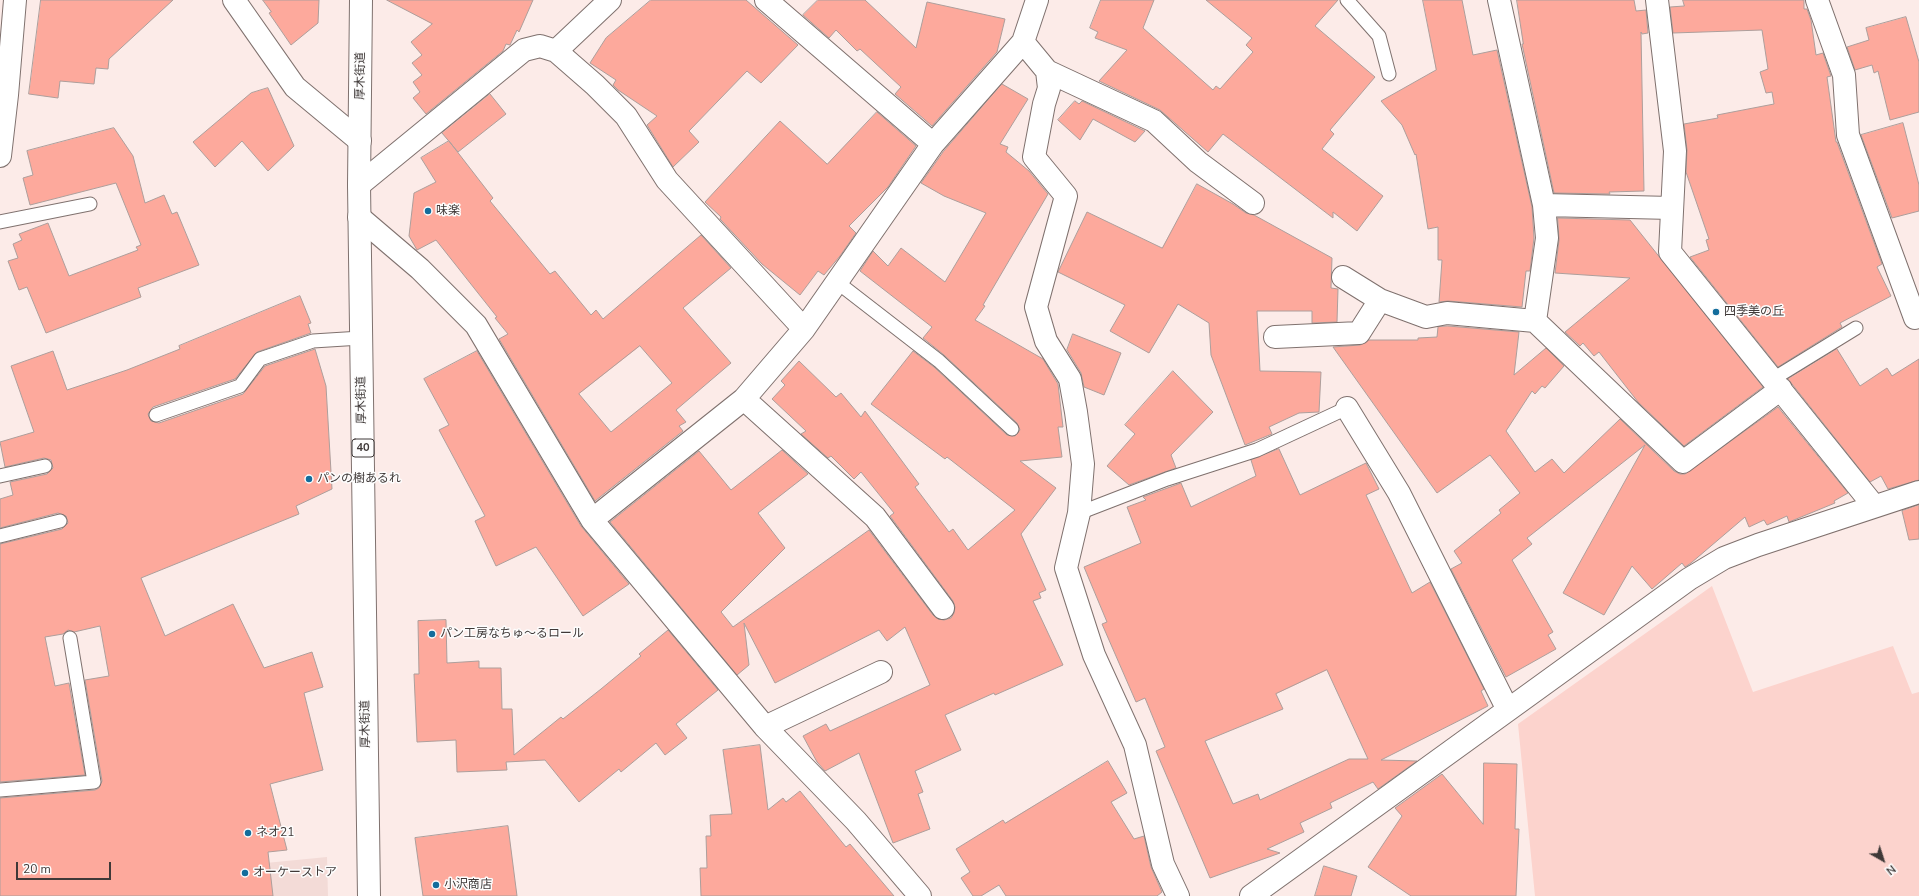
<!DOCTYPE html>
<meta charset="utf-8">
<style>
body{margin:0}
#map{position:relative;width:1919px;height:896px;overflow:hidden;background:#fcebe8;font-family:"Nunito Sans",sans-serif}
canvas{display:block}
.north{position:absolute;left:1863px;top:840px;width:40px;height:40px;-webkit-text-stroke:3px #fdfdfd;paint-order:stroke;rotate:141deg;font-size:11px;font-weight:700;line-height:16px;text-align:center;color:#3f3938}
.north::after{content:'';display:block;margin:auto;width:14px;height:18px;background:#3f3938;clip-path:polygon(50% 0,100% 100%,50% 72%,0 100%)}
.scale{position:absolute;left:16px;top:862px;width:95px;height:18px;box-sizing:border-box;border:2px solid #3f3938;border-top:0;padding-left:5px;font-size:12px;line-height:14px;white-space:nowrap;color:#3f3938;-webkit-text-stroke:3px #fdfdfd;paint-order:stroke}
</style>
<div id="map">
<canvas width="1919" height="896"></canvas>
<div class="north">N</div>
<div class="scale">20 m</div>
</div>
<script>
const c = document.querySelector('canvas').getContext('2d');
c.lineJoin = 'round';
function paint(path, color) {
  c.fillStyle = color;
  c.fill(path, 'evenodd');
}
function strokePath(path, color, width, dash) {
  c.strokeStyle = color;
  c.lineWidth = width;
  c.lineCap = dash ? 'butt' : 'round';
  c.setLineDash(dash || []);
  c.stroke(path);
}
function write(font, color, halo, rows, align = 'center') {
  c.font = font + ' "Nunito Sans","Noto Sans JP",sans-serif';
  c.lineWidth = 3;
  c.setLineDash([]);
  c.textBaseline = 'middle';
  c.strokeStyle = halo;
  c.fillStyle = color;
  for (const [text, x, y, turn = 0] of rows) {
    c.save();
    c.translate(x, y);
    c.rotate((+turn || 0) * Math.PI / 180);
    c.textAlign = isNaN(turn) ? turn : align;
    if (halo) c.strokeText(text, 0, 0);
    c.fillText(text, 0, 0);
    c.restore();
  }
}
const built = new Path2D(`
 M327,857L328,896H0V889Z`);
const green = new Path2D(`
 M1712,586L1753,692L1893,646L1912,694L1919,692V896H1535L1518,724Z`);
const building = new Path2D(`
 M41,0H173L109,59L108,69L96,68L94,84L60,81L58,98L29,94Z
 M263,0H319L318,23L291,45L269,13L271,12Z
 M387,0H533L519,32L517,30L510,45L506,44L503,51L426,114L413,98L420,92L413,82L422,75L412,63L422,55L411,42L432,24Z
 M651,0H746L798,45L761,83L747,71L689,131L699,142L673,167L647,125L657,116L618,90L613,85L616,80L590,63L606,38Z
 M818,0H865L916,48L927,2L1005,19L997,52L932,126L895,94L901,87L860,49L857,51L836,30L829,38L803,15Z
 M1101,0H1154L1143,28L1213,90L1216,86L1220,89L1253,52L1246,45L1252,38L1206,0H1338L1315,26L1375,77L1330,130L1334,134L1322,149L1383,196L1357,231L1333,212V218L1223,134L1208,152L1160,110L1099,81L1127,50L1095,38L1098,32L1090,28Z
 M1423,0H1462L1473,55L1497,50L1532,207L1534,238L1530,271H1526L1522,307L1448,301L1439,302L1442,260H1438V227L1428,229L1416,154L1415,155L1402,125L1381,101L1436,70Z
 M1517,0H1634L1636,11L1646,10L1648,33L1642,34L1641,32L1644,191L1609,192L1610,194L1554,193L1522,44H1523Z
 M1683,0H1804V9H1807L1811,20L1816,55L1823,53L1831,76L1827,77L1836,142H1837L1882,264L1877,267L1891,296L1840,323L1842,327L1778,367L1690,257L1709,250L1706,240L1709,239L1686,172L1687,150L1684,124L1718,118L1717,115L1774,104L1772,92L1766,93L1760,72L1768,69L1762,30L1673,33L1670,7L1684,6Z
 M1906,17L1919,62V112L1890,120L1878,71L1874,73L1872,65L1855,70L1847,47L1869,40L1866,28Z
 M1002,84L1028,99L1000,144L1008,147L1006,152L1029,171L1048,194L983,305L985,306L975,320L1043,359L1058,384L1063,427H1058L1062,457L1020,461L1056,488L1021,534L1046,590L1039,593L1041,598L1033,601L1063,665L995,695L994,693L945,715L961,750L915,771L923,792L918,794L930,829L893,843L859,753L825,771L817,762L803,736L826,724L830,731L930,685L905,627L887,641L879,630L775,683L744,623L749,665L737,675L610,522L699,451L731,490L782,450L808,474L758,513L785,548L721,612L733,627L869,530L933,615L938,619L944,620L951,618L954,613L955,607L953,601L890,516L894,513L861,472L854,479L831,456L828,458L801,434L806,431L772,399L785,385L781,381L799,361L836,397L841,393L861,417L865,411L919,484L915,487L949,532L953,529L968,550L1015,510L947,457L945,459L871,404L913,351L934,367L1007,435L1015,436L1020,430L1017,423L944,355L923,338L932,327L860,271L873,251L888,266L901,248L945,282L986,213L944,196L921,183L943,152Z
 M268,88L294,146L268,171L242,141L215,167L193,142L251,93Z
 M490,94L506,114L458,152L442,133Z
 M1075,101L1079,104L1082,101L1145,131L1135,142L1093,119L1080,140L1058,120Z
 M877,112L916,146L888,187L849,226L856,233L840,256L824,275L818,271L800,295L762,264L720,219L721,217L705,202L780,121L827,164Z
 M1903,123L1919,185V211L1892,218L1861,135Z
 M114,128L133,156L145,203L164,195L172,214L177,212L199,265L138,288L141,297L46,333L27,287L19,290L8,261L18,258L13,244L22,240L19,234L48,223L69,276L138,250L136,247L141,245L116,183L30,205L23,178L33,175L27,151Z
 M449,141L493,198L490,201L550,274L555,271L591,315L596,310L603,319L701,235L731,268L683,308L731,363L676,410L686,422L679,426L683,431L595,501L499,339L508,334L495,318L497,317L436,240L417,250L409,236L414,193L436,182L421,158ZM640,346L672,383L611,432L579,394Z
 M1197,184L1233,204L1246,213L1254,215L1332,258L1331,288L1338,289L1337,322L1312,323V311H1257L1260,371L1321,372L1319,412L1299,413L1269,427L1272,434L1245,445L1211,355L1209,323L1178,304L1149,353L1110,331L1125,305L1058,272L1087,212L1162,248Z
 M1558,218L1630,220L1763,387L1684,446L1638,402L1599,352L1594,356L1583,343L1580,346L1565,332L1630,278L1555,273L1559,240Z
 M300,296L311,323L308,324L311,333L257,352L235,379L153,407L148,414L151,421L159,423L243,394L265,366L315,349L326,386L332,489L296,506L299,514L141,578L165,636L233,604L264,668L312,652L323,687L304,693L323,770L270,784L287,850L268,852L273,896H0V798L95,790L99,788L102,781L85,680L109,676L100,626L74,632L68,630L63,634L45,637L55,686L69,683L85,775L0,782V544L62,529L68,523L66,516L58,513L0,528V499L13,495L10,482L47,474L53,468L51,460L44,458L5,467L0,442L34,432L11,366L53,351L67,390L127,370L180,349L179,346Z
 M1448,326L1519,332L1514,375L1546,348L1564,366L1545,388L1542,386L1535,394L1532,391L1506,431L1535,472L1552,459L1564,473L1620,419L1674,471L1680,474H1685L1778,407L1848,493L1834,501L1835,503L1789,522L1787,516L1767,525L1764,520L1749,527L1745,517L1691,563L1685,567L1682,563L1652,589L1632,566L1604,615L1563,593L1645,445L1527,538L1532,544L1512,560L1553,632L1548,635L1556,649L1506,677L1451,569L1462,563L1454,551L1501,513L1499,510L1520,493L1490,455L1437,493L1333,347L1360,345L1369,340H1418V338L1437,337L1438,327Z
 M1073,334L1121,353L1104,395L1084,387L1081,373L1067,350Z
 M1837,349L1860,386L1887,368L1892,376L1919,359V480L1888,489L1881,476L1870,482L1788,379Z
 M477,351L581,526L629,584L583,616L536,547L496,566L475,521L485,516L439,430L449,425L424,379Z
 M1173,371L1213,412L1171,455L1176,468L1129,485L1107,466L1135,434L1125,425Z
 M1279,449L1300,495L1366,463L1379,489L1366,495L1412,593L1430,582L1484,689L1481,691L1488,706L1381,760L1417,761L1378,789L1373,782L1330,803L1332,808L1300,823L1304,832L1267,849L1280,853L1210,878L1156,751L1165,747L1145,698L1136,702L1102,624L1107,622L1084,567L1141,543L1127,507L1146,500L1143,497L1181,483L1191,507L1256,476L1251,460ZM1327,670L1368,759H1349L1260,800L1258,794L1233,804L1205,741L1283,709L1276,694Z
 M1919,505V539L1909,540L1902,511Z
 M446,620L447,663L479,661V668H501L502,709H512L514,755L561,717L563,719L601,689L641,656L639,654L668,630L718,690L676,724L687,738L665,755L656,743L621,772L619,769L579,802L545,760L506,762L507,770L457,772L456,740L417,742L414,674H419L418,621Z
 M760,745L768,810L783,798L786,802L800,791L846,847L850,844L894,896H701L700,868H707L706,836H711L710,815L732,814L723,750Z
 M1108,761L1127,793L1111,802L1134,839L1144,836L1151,867L1162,892L1157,896H1006L999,885L981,896H973L961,878L970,872L956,849L1003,820L1005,823Z
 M1484,763L1517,764L1515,829H1519L1516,896H1411L1368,867L1402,816L1395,808L1442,774L1483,824Z
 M508,826L517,896H423L415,838Z
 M1324,866L1357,876L1351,896H1315Z`);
const lane = new Path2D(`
 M1347,0L1379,36L1389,74
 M0,222L90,204
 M837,282L939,361L1012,429
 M1773,379L1856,328
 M156,415L240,386L260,359L313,341L361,338
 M0,476L45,466
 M1079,513L1167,479L1257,450L1347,408
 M0,536L60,521
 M0,790L94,782L70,638`);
const street = new Path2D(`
 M234,0L295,87L360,141
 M766,0L933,144
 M1499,0L1544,205L1547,238L1535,321L1683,462L1781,389
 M1657,0L1675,151L1670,252L1874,506
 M1817,0L1844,75L1848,135L1915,318
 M1023,42L1047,71L1049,88L1044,104L1034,157L1066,196L1036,307L1046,341L1070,379L1076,412L1083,464L1079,513L1066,568L1094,655L1135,745L1163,864L1178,896
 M556,51L610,0
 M1047,71L1154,121L1198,162L1253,203
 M0,156L7,95L15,0
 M359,185L524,50L540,46L556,51L595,85L626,116L667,180L804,329
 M1544,205L1672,208
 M359,217L420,269L476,325L592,520L765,727L856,821L920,896
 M1343,277L1380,300L1426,317L1447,313L1535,321
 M1275,337L1359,333L1380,300
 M744,399L875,517L943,608
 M1347,408L1399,493L1508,710
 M592,520L744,399L804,329L933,144L1023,42L1037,0
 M765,727L881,672
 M1251,896L1689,579L1724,558L1758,545L1919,492`);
const primary = new Path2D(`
 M361,0L359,185L369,896`);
const markers = [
 [428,211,4,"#136d9c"],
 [1716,312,4,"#136d9c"],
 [309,479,4,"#136d9c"],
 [432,634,4,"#136d9c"],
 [248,833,4,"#136d9c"],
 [245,873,4,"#136d9c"],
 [436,885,4,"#136d9c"]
];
const shields = [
 [363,448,22]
];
const shieldNames = [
 ["40",363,448]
];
const streetNames = [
 ["厚木街道",361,76,-89],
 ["厚木街道",362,400,-91],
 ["厚木街道",366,724,-91]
];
const poiNames = [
 ["味楽",436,211],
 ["四季美の丘",1724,312],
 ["パンの樹あるれ",317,479],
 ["パン工房なちゅ～るロール",440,634],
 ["ネオ21",256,833],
 ["オーケーストア",253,873],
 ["小沢商店",444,885]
];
paint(built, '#f3dbd7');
paint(green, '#fcd3cd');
paint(building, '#fda99c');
strokePath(building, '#ad9e9b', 1);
strokePath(lane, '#7f716e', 15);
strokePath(street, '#7f716e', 24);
strokePath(primary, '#7f716e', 24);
strokePath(lane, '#fff', 13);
strokePath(street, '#fff', 22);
strokePath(primary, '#fff', 22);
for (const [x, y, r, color] of markers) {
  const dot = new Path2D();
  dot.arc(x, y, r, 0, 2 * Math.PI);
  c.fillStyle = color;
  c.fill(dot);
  strokePath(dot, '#fdfdfd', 1.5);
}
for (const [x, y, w] of shields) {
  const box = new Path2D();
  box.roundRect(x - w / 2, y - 9, w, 18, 3);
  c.fillStyle = '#fdfdfd';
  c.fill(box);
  strokePath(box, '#3f3938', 1);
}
write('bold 11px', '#3f3938', null, shieldNames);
write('12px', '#3f3938', '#fdfdfd', streetNames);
write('12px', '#3f3938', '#fdfdfd', poiNames, 'left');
</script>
